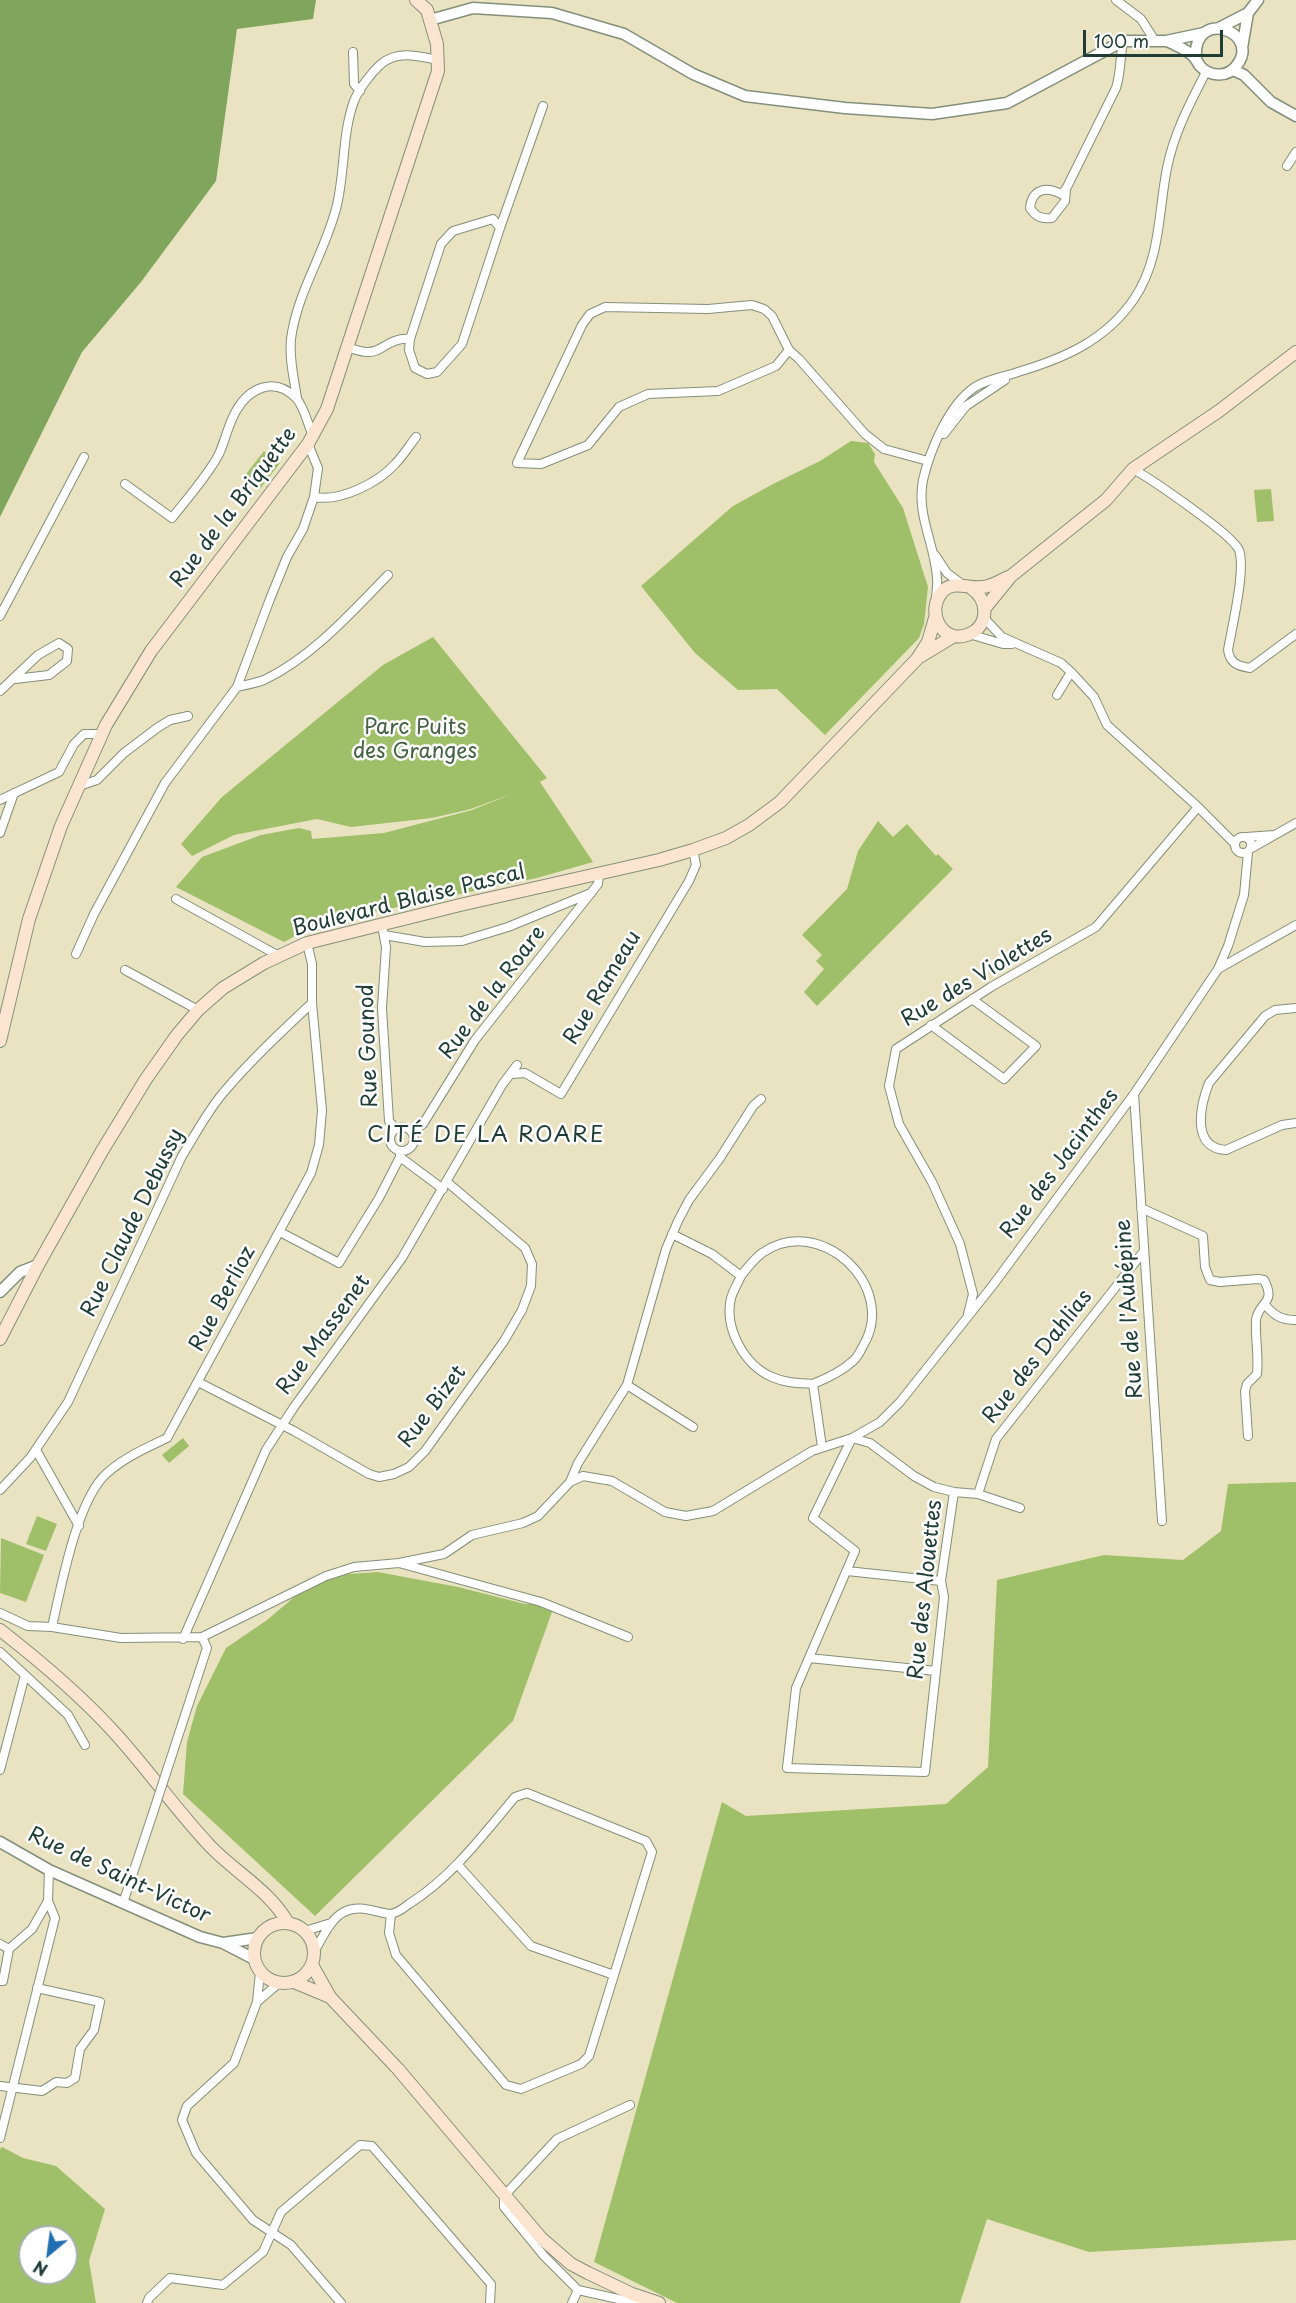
<!DOCTYPE html>
<meta charset="utf-8">
<style>
body{margin:0}
#map{position:relative;width:1296px;height:2303px;overflow:hidden;background:#eae3c2;font-family:"Playpen Sans",sans-serif}
canvas{display:block}
.north{position:absolute;left:18px;top:2225px;width:60px;height:60px;box-sizing:border-box;background:#fff;border:2px solid #a5b1ae;border-radius:50%;rotate:209deg;font-size:16px;font-weight:700;line-height:24px;text-align:center;color:#1f3d34}
.north::after{content:'';display:block;margin:auto;width:21px;height:27px;background:#1f6fb2;clip-path:polygon(50% 0,100% 100%,50% 72%,0 100%)}
.scale{position:absolute;left:1083px;top:30px;width:140px;height:27px;box-sizing:border-box;border:3px solid #1f3d34;border-top:0;padding-left:8px;font-size:18px;line-height:21px;white-space:nowrap;color:#1f3d34;-webkit-text-stroke:4px #fff;paint-order:stroke}
</style>
<div id="map">
<canvas width="1296" height="2303"></canvas>
<div class="north">N</div>
<div class="scale">100 m</div>
</div>
<script>
const c = document.querySelector('canvas').getContext('2d');
c.lineJoin = 'round';
function paint(path, color) {
  c.fillStyle = color;
  c.fill(path, 'evenodd');
}
function strokePath(path, color, width, dash) {
  c.strokeStyle = color;
  c.lineWidth = width;
  c.lineCap = dash ? 'butt' : 'round';
  c.setLineDash(dash || []);
  c.stroke(path);
}
function write(font, color, halo, rows, align = 'center') {
  c.font = font + ' "Playpen Sans",sans-serif';
  c.lineWidth = 5;
  c.setLineDash([]);
  c.textBaseline = 'middle';
  c.strokeStyle = halo;
  c.fillStyle = color;
  for (const [text, x, y, turn = 0] of rows) {
    c.save();
    c.translate(x, y);
    c.rotate((+turn || 0) * Math.PI / 180);
    c.textAlign = isNaN(turn) ? turn : align;
    if (halo) c.strokeText(text, 0, 0);
    c.fillText(text, 0, 0);
    c.restore();
  }
}
const green = new Path2D(`
 M851,441L868,443L875,454L874,462L903,508L928,587L924,624L919,638L825,735L777,689L738,690L695,653L641,586L733,506L773,484L820,461Z
 M264,451L280,463L259,490L243,478Z
 M1271,489L1274,521L1257,522L1254,490Z
 M433,637L547,778L540,782L593,862L537,878L317,924L284,942L176,887L202,857L261,835L299,828L311,831L312,839L384,833L472,810L514,793L471,809L432,818L351,827L317,819L234,835L192,856L181,844L222,797L383,665Z
 M878,821L893,837L907,824L936,856L938,854L953,869L817,1006L804,992L824,969L816,961L822,955L802,935L847,889L858,851Z
 M183,1438L189,1446L169,1463L162,1455Z
 M1296,1482V2240L1089,2252L987,2219L960,2303H677L594,2262L722,1802L746,1816L946,1804L988,1767L997,1580L1104,1555L1183,1560L1221,1531L1228,1484Z
 M37,1516L57,1524L46,1551L26,1544Z
 M1,1538L44,1555L26,1602L0,1593Z
 M378,1572L458,1587L525,1604L551,1602L552,1612L513,1721L315,1916L183,1794L187,1742L197,1706L226,1648L267,1620L319,1576Z
 M2,2147L23,2158L56,2166L105,2209L89,2261L96,2303H0V2149ZM30,2237H66V2273H30Z`);
const forest = new Path2D(`
 M0,0H316L313,19L237,29L216,181L141,282L82,352L0,517Z`);
const minor = new Path2D(`
 M1116,0L1141,19L1155,41
 M353,52L354,84L360,91
 M1287,166L1296,152
 M1066,189L1065,201L1052,218C1041,219 1036,217 1030,208C1032,189 1046,186 1061,194L1066,189L1116,88C1121,73 1120,57 1123,41
 M500,228L543,106
 M347,347C353,349 361,352 367,352C383,353 388,337 410,339L441,244L453,231L493,219L500,228L462,344L437,372L427,374L415,368L409,350L410,339
 M789,350L776,366L718,391L648,394L619,407L588,445L541,464L517,463L582,325L590,314L605,307L708,309L752,305L764,309L772,316L789,350L799,359L865,434L884,449L928,461
 M297,398C294,379 289,359 291,339C297,292 326,251 337,205C345,171 342,134 354,101C359,89 371,73 381,64C398,50 418,56 438,60
 M944,434L966,406L1005,380
 M308,444L318,468L314,497C340,502 378,483 395,464C403,456 409,446 416,437
 M1133,469C1151,479 1232,534 1239,550C1246,569 1232,627 1228,650C1230,663 1237,666 1250,668L1296,634
 M125,484L172,518C186,500 209,474 219,454C225,441 228,425 236,411C249,388 274,376 296,398C304,406 308,425 313,436
 M314,497L303,529L287,557L270,599L237,687C246,685 256,683 264,680C312,657 351,613 388,575
 M935,555L947,573L963,585
 M936,601C936,593 938,585 937,578C935,544 916,515 923,480C930,450 949,404 975,387C988,379 1004,377 1018,372C1065,358 1106,340 1134,299C1161,259 1158,213 1167,168C1174,133 1190,103 1206,72
 M0,616L84,457
 M984,618L1002,637L1061,663L1071,672L1094,697L1107,725L1198,807L1235,844
 M969,634L1003,644H1012
 M0,691L38,655L59,643L68,649L67,661L49,675L15,679
 M1057,695L1071,672
 M79,786L97,780L124,753L157,728L170,720L188,716
 M0,800L59,772L74,744L84,734H102
 M0,833L14,793
 M1246,837L1274,835
 M1235 845a8 8 0 1 1 16 0a8 8 0 1 1-16 0Z
 M1250,849L1296,823
 M176,899L279,956
 M383,931L386,947L382,1008L389,1121L395,1128
 M384,935L425,942L462,941L508,927L591,893
 M76,954L94,914L165,783L237,687
 M1218,969L1296,925
 M125,970L198,1010
 M1296,1008L1275,1010L1265,1016L1209,1083C1200,1106 1191,1148 1226,1150L1282,1125L1296,1123
 M931,1025L1004,1079L1036,1046L972,999
 M511,1074L525,1073L561,1094L689,881L696,865L693,850
 M1134,1094L1162,1521
 M390 1139a12 12 0 1 1 24 0a12 12 0 1 1-24 0Z
 M412,1132L423,1124L475,1040L598,884L599,874
 M400,1157L443,1189
 M1141,1208L1203,1236L1205,1267L1210,1280L1220,1282L1258,1279L1264,1280C1277,1304 1258,1302 1256,1320C1255,1338 1259,1356 1257,1374L1247,1384L1245,1391L1248,1436
 M280,1232L339,1263L379,1198L400,1157V1151
 M672,1234L712,1254L741,1276C738,1283 733,1291 731,1298C724,1328 744,1365 772,1377C785,1383 799,1383 813,1384
 M741,1276C747,1268 754,1259 762,1253C820,1212 899,1287 863,1346C860,1352 857,1358 853,1361C841,1372 828,1378 813,1384L822,1447
 M1265,1305C1275,1316 1281,1320 1296,1320
 M968,1314L973,1294L960,1244L932,1182L899,1124L889,1086L896,1049L991,987L1096,927L1198,807
 M198,1382L294,1431L369,1474L379,1477L394,1474L409,1467L425,1451L504,1341L522,1310L531,1286L532,1264L525,1248L447,1182
 M627,1385L693,1427
 M852,1438L870,1443L914,1476L934,1487L954,1492L941,1581L944,1597L925,1772L787,1768L796,1688L855,1551L813,1518Z
 M36,1450L79,1526
 M570,1482L578,1463L627,1385L666,1249L678,1221L689,1200L720,1158L753,1106L761,1099
 M0,1490L30,1458L68,1402L182,1156C195,1135 207,1112 223,1093C250,1061 281,1032 312,1003
 M954,1492L978,1494L1020,1508
 M978,1494L996,1439L1144,1251
 M399,1563L444,1554L472,1535L523,1523L538,1516L570,1482L583,1476L612,1481L665,1512L686,1516L713,1511L812,1451L852,1438L880,1422L900,1402L993,1285L1134,1094L1218,969L1228,946L1244,895L1248,852
 M847,1571L941,1581
 M0,1613L28,1626L52,1627L121,1638L202,1637L326,1576L354,1567L399,1563L541,1602L628,1637
 M52,1627C61,1587 77,1499 107,1473C125,1457 146,1448 167,1438L311,1173L319,1145L322,1110L312,1003V964L307,943
 M183,1639L266,1450L294,1407L402,1258L502,1085L517,1065
 M0,1652L25,1675L0,1770
 M809,1658L936,1671
 M25,1675L68,1715L85,1745
 M169,1764L207,1648L202,1637
 M458,1865L531,1946L614,1975
 M123,1903L153,1813
 M305,1931L331,1923
 M0,1944L9,1949L3,1981H0
 M9,1949L32,1929L48,1901L49,1870
 M314,1952C322,1939 330,1919 344,1912C359,1904 374,1912 389,1914C395,1914 404,1908 409,1904C452,1877 483,1835 515,1797L527,1793L646,1841L652,1852L589,2056L581,2064L521,2089L506,2085L396,1955L389,1933L391,1914
 M260,1972L257,2002L234,2063L187,2106L182,2120L196,2153L253,2220L291,2245L341,2303
 M257,2002L279,1983
 M0,2086L42,2091L56,2082L67,2083L75,2078L80,2049L94,2030L100,2002L37,1988
 M630,2105L557,2139L504,2196V2207L544,2256L578,2290L636,2303
 M0,2138L55,1918L48,1901
 M147,2303L149,2298L170,2278L223,2285L263,2252L281,2212L360,2145L372,2146L491,2284L490,2303
 M572,2303L578,2290`);
const tertiary = new Path2D(`
 M430,20L473,8L552,13L624,34L693,74L745,96L845,108L932,114L1007,103L1123,41H1166L1204,33
 M1219,28L1248,13L1258,0
 M1167,41C1176,45 1185,49 1192,55C1196,58 1197,62 1200,66C1210,77 1228,78 1237,65C1262,32 1193,7 1196,57
 M1242,48L1248,13
 M1233,70L1244,75L1271,102L1296,116
 M0,1292L20,1272L38,1265
 M0,1842L49,1870L200,1937L223,1943L254,1959
 M223,1943L258,1938`);
const secondary = new Path2D(`
 M971,588C989,600 990,627 967,635C941,644 925,610 943,591C954,580 969,589 982,587C991,587 1000,581 1008,577
 M985,608L1011,576L1106,500L1133,469L1219,411L1296,352
 M921,656L954,636
 M0,1041L29,919L61,826L106,725L151,651L308,444L327,409L438,71L437,44L427,10L416,0
 M0,1339L38,1265L102,1151L146,1079L177,1035L198,1010L223,988L264,963L307,943L460,905L659,860L693,850L726,838L749,825L780,802L917,659L928,642L935,618
 M0,1630C40,1661 78,1693 113,1731C147,1768 176,1810 210,1846C236,1873 269,1890 288,1923
 M254 1953a30 30 0 1 1 60 0a30 30 0 1 1-60 0Z
 M312,1965L330,1997L398,2069L541,2238L571,2264L588,2273L632,2294L659,2303
 M294,1982L330,1997`);
const minorBridge = new Path2D(`
 M153,1813L169,1764`);
const streetNames = [
 ["Rue de la Briquette",234,508,-53],
 ["Boulevard Blaise Pascal",409,901,-14],
 ["Rue des Violettes",977,978,-31],
 ["Rue Rameau",603,988,-59],
 ["Rue de la Roare",493,993,-53],
 ["Rue Gounod",369,1046,-92],
 ["Rue des Jacinthes",1060,1164,-53],
 ["Rue Claude Debussy",133,1223,-64],
 ["Rue Berlioz",223,1299,-62],
 ["Rue de l'Aubépine",1130,1309,-94],
 ["Rue Massenet",324,1335,-54],
 ["Rue des Dahlias",1038,1357,-52],
 ["Rue Bizet",433,1407,-53],
 ["Rue des Alouettes",926,1590,-84],
 ["Rue de Saint-Victor",119,1876,25]
];
const parkNames = [
 ["Parc Puits",415,728],
 ["des Granges",415,752]
];
const neighbourhoodNames = [
 ["CITÉ DE LA ROARE",486,1136]
];
paint(green, '#9fbf68');
paint(forest, '#7fa65c');
strokePath(minor, '#84907b', 10);
strokePath(tertiary, '#84907b', 13);
strokePath(secondary, '#84907b', 14);
strokePath(minor, '#fff', 8);
strokePath(tertiary, '#fff', 10);
strokePath(secondary, '#fce5d0', 12);
strokePath(minorBridge, '#84907b', 10, []);
strokePath(minorBridge, '#fff', 8);
write('21px', '#1f3d34', '#fff', streetNames);
write('21px', '#456444', '#fff', parkNames);
c.letterSpacing = '1.5px';
write('22px', '#1f3d34', '#fff', neighbourhoodNames);
c.letterSpacing = '0px';
</script>
